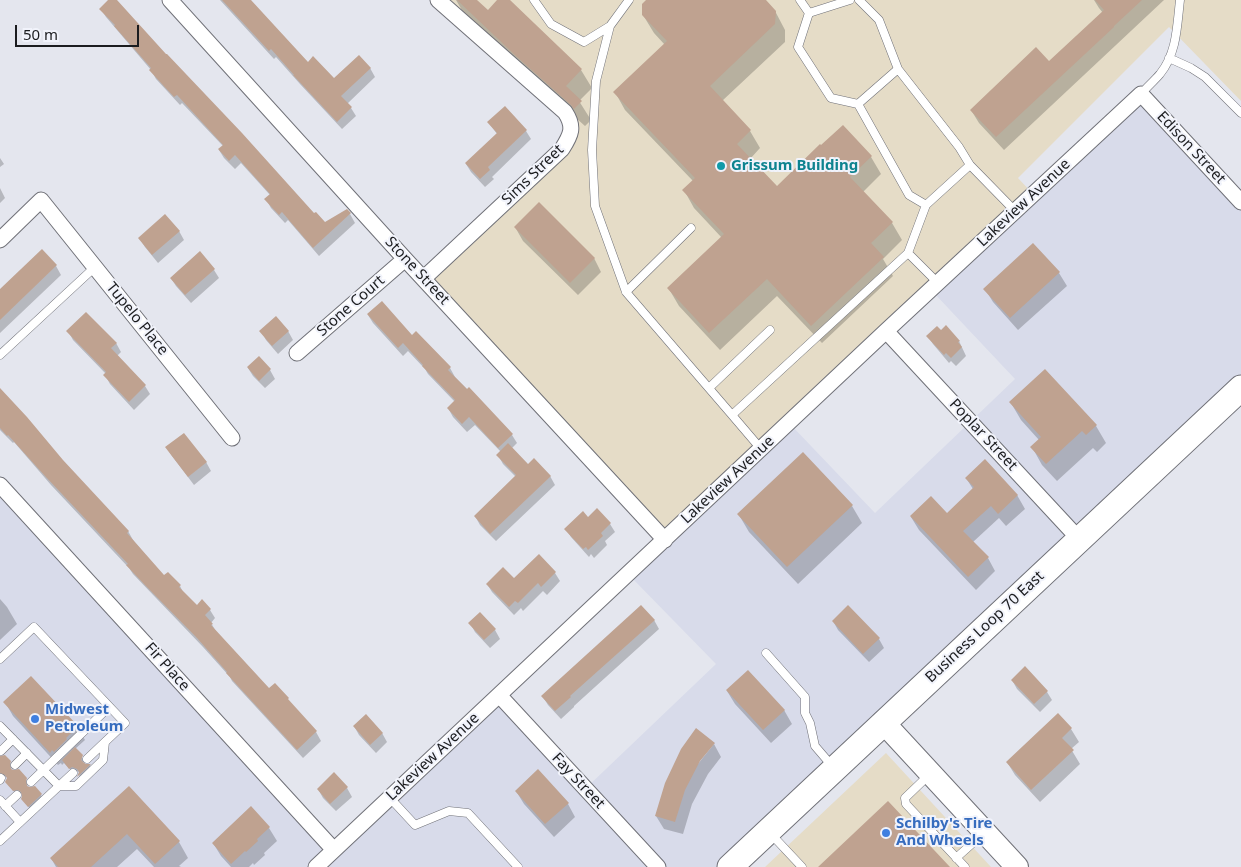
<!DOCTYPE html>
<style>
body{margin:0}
#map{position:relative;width:1241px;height:867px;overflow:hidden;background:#e4e6ee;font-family:"Noto Sans",sans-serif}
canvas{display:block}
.scale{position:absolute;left:15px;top:25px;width:124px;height:22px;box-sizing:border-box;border:2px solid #1b1c1f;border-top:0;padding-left:6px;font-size:15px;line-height:18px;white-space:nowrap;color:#1b1c1f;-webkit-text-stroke:4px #f1f3fb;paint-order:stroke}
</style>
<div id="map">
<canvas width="1241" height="867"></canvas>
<div class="scale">50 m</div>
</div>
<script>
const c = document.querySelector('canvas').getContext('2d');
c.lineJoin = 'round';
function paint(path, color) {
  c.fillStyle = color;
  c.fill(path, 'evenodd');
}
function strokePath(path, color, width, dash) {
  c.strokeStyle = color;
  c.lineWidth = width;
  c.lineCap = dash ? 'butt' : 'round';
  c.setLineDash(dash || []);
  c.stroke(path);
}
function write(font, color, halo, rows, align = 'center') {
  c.font = font + ' "Noto Sans",sans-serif';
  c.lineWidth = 4;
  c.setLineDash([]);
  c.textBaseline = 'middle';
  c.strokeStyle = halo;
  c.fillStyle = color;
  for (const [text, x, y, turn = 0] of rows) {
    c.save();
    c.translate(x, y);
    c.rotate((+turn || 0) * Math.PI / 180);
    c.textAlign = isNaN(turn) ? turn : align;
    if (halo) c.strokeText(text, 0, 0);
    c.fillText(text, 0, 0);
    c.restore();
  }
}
const built = new Path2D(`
 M1141,98L1241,206V384L723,867H0V486L335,851L498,698L584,790L716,664L630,576L791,425L875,513L1015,379L933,292Z`);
const industrial = new Path2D(`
 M443,0H1241V101L1169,27L1018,178L1032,193L666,537L427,279L570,151L579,130L573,112Z
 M886,753L991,867H765Z`);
const shadow = new Path2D(`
 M110,0H115L314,215L325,223L350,214L355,223L319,256L288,220L285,223L271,208L266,199L270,195L241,163L235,169L224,158L219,150L223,146L182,103L180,105L156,79L151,70L106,17L101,9Z
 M220,0H250L308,63L334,80L370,68L375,77L347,104L351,108L356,116L342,129L300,84L276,57L274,59Z
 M456,0H475L488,12L499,0H508L581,70L592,88L579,101L591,120L585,126L527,74L463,12Z
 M648,0H764L775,11L785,30V42L722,101L750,131L760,148L750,159L777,188L843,127L871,157L881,174L863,192L892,223L902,240L883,259L893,276L822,343L777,296L720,350L679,306L669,289L722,238L694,208L684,190L693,181L625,110L615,92L665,45L654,33L643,15Z
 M1094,0H1164L1004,150L979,123L971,110L1049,63L1103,13L1099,8Z
 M505,108L526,131L531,139L492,177L494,179L485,187L471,172L466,164L497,134L489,123Z
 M0,158L4,164L0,167Z
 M0,188L5,198L0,203Z
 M515,227L594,258L601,272L578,295L523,241Z
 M179,231L184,240L158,263L145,247L140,239Z
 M1033,245L1059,273L1067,286L1018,330L993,302L985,289Z
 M42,251L56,266L61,275L0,333V291Z
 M200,253L214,270L219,278L191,303L176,286L171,278Z
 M368,315L412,337L450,368L455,377L512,435L517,443L512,448L528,466L550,476L555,485L496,541L480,525L475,516L516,477L503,464L498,455L501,452L475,425L467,432L453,417L448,408L455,402L428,374L425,369L408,351L403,356L373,323Z
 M68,331L116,343L121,352L117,356L145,386L150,394L134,410L110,384L105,375L106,374L73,340Z
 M261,331H288L293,340L278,354L266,340Z
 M928,336L959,341L966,356L956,366L951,361L949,363L933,344Z
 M259,358L270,370L275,379L265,388L253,376L248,368Z
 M0,390L62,460L128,531L133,540L164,577L180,586L183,592L197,606L210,610L215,618L211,623L217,633L269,690L291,704L316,732L321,741L303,758L232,681L230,677L203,647L133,574L129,568L51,485L14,442L13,443L0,430Z
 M1011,403L1096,426L1106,443L1097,452L1093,448L1057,481L1042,465L1032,447L1039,440L1021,420Z
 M167,448L206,462L211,471L194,485L172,456Z
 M966,478L1017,495L1025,509L1006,526L999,518L973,542L988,558L995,571L976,590L919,530L911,517L947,515L973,489Z
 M852,506L862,523L798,584L749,532L739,515Z
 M597,510L610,524L615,532L605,541L607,545L594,558L591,554L589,557L571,537L566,529L588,518Z
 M539,556L555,573L560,581L547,595L543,591L523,611L521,608L514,615L492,592L487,584L514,580Z
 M0,599L7,607L17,624L0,640Z
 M654,620L659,629L574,706V707L561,719L548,705L543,697Z
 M833,621L879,639L884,648L869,662L838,630Z
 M470,623L495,630L500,639L490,648L475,632Z
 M31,678L77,727L85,740L75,749L84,760L83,764L86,766L90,765L92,769L80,780L79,777L80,772L75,771L73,772L64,763L62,765L61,763L58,765L13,716L5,702Z
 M1012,680L1047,692L1052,700L1040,712L1017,689Z
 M727,691L784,710L792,724L771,743L735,704Z
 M1058,715L1071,729L1079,742L1071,749L1080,764L1040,802L1015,775L1007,762Z
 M354,726L382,733L387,742L376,753L359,735Z
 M714,744L721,757L708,774L692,804L683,834L664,829L656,816Z
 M0,758L10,762L12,766L11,770L26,779L28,783L27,787L41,795L43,799L31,810L22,799L24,794L19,793L16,794L6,782L8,778L4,776L0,777Z
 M129,788L179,842L188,858L179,866L181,867H154L137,849L117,867H56L51,858Z
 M347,788L352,797L336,811L323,798L318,789Z
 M516,791L568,804L575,817L554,837L524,804Z
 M251,808L269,828L277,841L264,853L265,855L254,865L253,863L249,867H231L221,856L213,843Z`);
const building = new Path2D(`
 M108,0H117L166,54H167L242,133L314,213L316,212L325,222L347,209L351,213L313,248L282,212L279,215L264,199L270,194L235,155L229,161L218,149L223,145L177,95L174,97L149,70L151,68L114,26L115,25L99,9Z
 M222,0H251L308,62L313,56L334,78L359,55L371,68L341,96L352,107L337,122L293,75H294L271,49L269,51Z
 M457,0H477L488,10L497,0H510L582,69L566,86L582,101L574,109L571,105L516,56Z
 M646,0H766L776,11L775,24L710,86L751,130L737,144L777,186L820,144L821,145L843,125L872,156L850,177L893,222L871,243L884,257L811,326L767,279L709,333L667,288L724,234L682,190L695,178L613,92L667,41L642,15V4Z
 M1095,0H1142L1114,26V27L996,137L970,110L1036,47L1049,61L1104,10Z
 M505,106L527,130L488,167L490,170L480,179L465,163L497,133L487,122Z
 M539,202L595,258L570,283L514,227Z
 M165,214L180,231L152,255L138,238Z
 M1033,243L1060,272L1010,318L983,289Z
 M42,249L57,265L0,320V289Z
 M200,251L215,269L185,295L170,278Z
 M382,301L412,335L416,331L451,367L448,370L467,389L469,387L513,434L498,448L469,417L462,424L447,408L455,400L422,366L423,365L403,343L398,348L367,314Z
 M86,312L117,343L111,348L146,385L129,402L103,375L106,372L66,331Z
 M276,316L289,331L272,346L259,331Z
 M946,325L960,341L958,342L962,347L951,358L946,353L944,355L926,336L937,326L941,330Z
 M259,356L271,369L259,381L247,367Z
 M1045,369L1097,425L1086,435L1082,431L1046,464L1030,447L1041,437L1009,402Z
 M0,388L27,417L63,460L129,531L127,533L164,575L168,572L181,585L179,587L197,605L202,599L211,609L205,615L213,624L211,625L269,688L275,683L289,698L288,699L317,731L297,750L226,673L227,672L197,638L144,584L126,565L128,564L45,476L8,435L7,436L0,428Z
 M184,433L207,462L188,477L165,447Z
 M508,443L528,464L534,458L551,476L490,534L474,516L516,475L496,455Z
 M803,452L853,505L787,567L737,514Z
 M985,459L1018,495L998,514L991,506L963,531L989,557L968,577L910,516L931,496L947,513L974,487L965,478Z
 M597,508L611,523L601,533L603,536L588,550L586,547L583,549L564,529L583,511L588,517Z
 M539,554L556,572L541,587L538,583L518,603L515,601L509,607L486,584L503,567L514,578Z
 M641,605L655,620L570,696L571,697L555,711L541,696Z
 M848,605L880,638L863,654L832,621Z
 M480,612L496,629L484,640L468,623Z
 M1025,666L1048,691L1034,704L1011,680Z
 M748,670L785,710L763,730L726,690Z
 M31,676L78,726L66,738L67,739L54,752L52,750L50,753L3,702Z
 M1058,713L1072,728L1062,738L1074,750L1031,790L1006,762Z
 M366,714L383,733L370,745L353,726Z
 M696,728L715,743L700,761L685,790L675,822L655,816L665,783L681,749Z
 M75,747L83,755L81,760L83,762L86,764H91L77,777L79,772L77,769L72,767L69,769L62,760Z
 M5,755L11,761L10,764L11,769L14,770L19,769L27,778L26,781L27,786L30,787L35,786L42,794L28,807L21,799L22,796L21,792L18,790L13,791L5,782L7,778L5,775L0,773V756Z
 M538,769L569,803L545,824L515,791Z
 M334,772L348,787L330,804L317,789Z
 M129,786L180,841L155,864L127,834L91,867H58L50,858Z
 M888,801L950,867H818Z
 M251,806L270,827L257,839L258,841L246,852L245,851L231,864L212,843Z`);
const service = new Path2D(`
 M534,0L551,24L584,42L610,26
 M629,0L610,26L596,81L592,150L595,206L626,292L732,415
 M800,0L809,13
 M850,0L809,13L798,47L831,98L858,104L909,195L926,205
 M1169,58L1191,68L1205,77L1241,113
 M898,69L959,147L970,165
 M1141,94C1147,87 1154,81 1160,74C1177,53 1177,26 1180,0
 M858,104L898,69L879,20L859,0
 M908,253L926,205L970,165L1015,211
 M626,292L691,228
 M0,355L95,267
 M709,388L770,330
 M761,449L732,415L908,253L938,283
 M766,653L805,697V713L810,723L815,746L833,767
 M0,659L34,627L125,723L87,759
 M0,726L59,786L0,841
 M1,751L13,739
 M15,765L27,753
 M929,775L905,798L906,804L965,867
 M0,780L1,778
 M31,782L109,707
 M59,786H76L103,760L105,742
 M59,786L73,773
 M390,798L415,825L449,811L468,813L518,867
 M0,800L20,822
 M5,806L17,795
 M771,834L802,867
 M956,858L984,833`);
const minor = new Path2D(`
 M170,0L405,259L665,540
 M0,240L41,200L232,438
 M424,278L562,149C571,135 575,127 565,112L438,0
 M886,331L1079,539
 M297,353L405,259
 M0,485L334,850
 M499,695L658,867
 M316,867L886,331L1141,94L1241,202`);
const secondary = new Path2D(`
 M883,722L1017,867`);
const primary = new Path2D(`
 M730,867L1241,388`);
const markers = [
 [721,166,5,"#0f9aa8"],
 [35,719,5,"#3f7fe0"],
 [886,833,5,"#3f7fe0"]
];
const streetNames = [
 ["Edison Street",1191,148,47],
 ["Sims Street",533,175,-44],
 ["Lakeview Avenue",1024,203,-43],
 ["Stone Street",417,271,47],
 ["Stone Court",351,306,-41],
 ["Tupelo Place",137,319,51],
 ["Poplar Street",983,435,47],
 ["Lakeview Avenue",728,480,-43],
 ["Business Loop 70 East",985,627,-43],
 ["Fir Place",167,667,48],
 ["Lakeview Avenue",433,757,-43],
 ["Fay Street",578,781,47]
];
const cultureNames = [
 ["Grissum Building",731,166]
];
const shopNames = [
 ["Midwest",45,710],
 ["Petroleum",45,727],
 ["Schilby's Tire",896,824],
 ["And Wheels",896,841]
];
paint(built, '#d8dbea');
paint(industrial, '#e5dcc7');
paint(shadow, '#0003');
paint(building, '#bfa290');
strokePath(service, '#707178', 9);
strokePath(minor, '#707178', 17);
strokePath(secondary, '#707178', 24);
strokePath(primary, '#707178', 27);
strokePath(service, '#fff', 8);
strokePath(minor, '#fff', 15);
strokePath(secondary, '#fff', 22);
strokePath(primary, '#fff', 25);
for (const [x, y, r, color] of markers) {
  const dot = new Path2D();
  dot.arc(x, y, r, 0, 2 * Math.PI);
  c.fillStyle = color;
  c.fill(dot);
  strokePath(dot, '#f1f3fb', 2);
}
write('15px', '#1b1c1f', '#f1f3fb', streetNames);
write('bold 15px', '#0d838f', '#f1f3fb', cultureNames, 'left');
write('bold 15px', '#366cbe', '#f1f3fb', shopNames, 'left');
</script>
